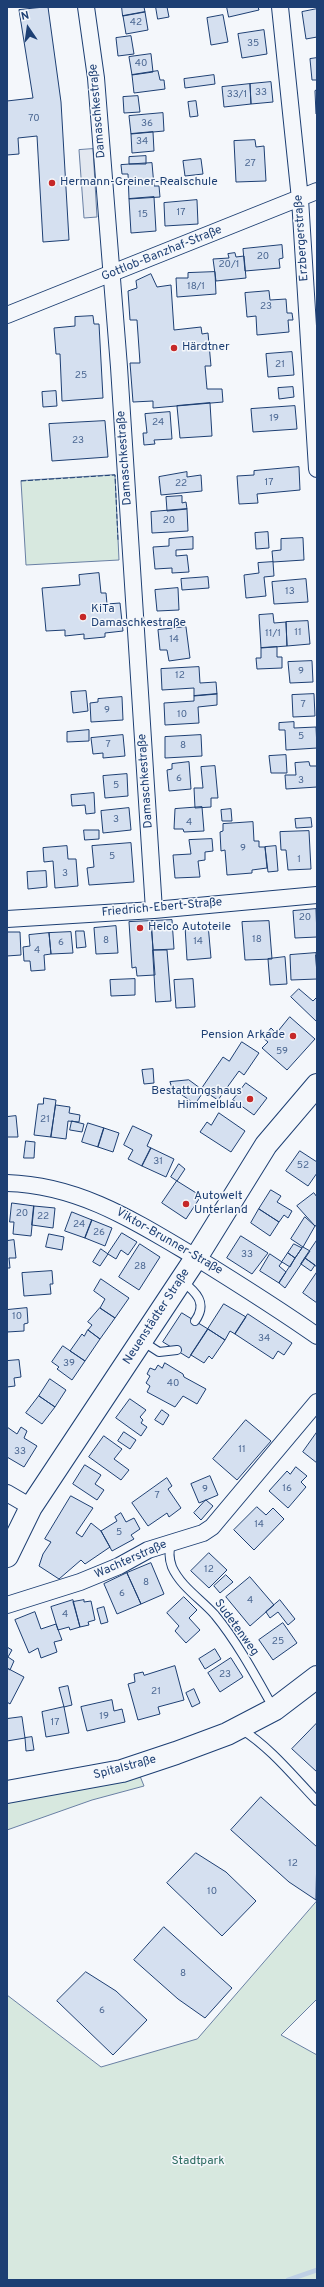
<!DOCTYPE html>
<meta charset="utf-8">
<style>
body{margin:0}
#map{position:relative;width:324px;height:2287px;overflow:hidden;background:#f4f7fb;font-family:Overpass,sans-serif}
canvas{display:block}
.frame{position:absolute;inset:0;border:8px solid #1d3f73;pointer-events:none}
.north{position:absolute;left:8px;top:8px;width:40px;height:40px;-webkit-text-stroke:3px #f4f7fb;paint-order:stroke;rotate:347deg;font-size:11px;font-weight:700;line-height:16px;text-align:center;color:#1d3f73}
.north::after{content:'';display:block;margin:auto;width:14px;height:18px;background:#1d3f73;clip-path:polygon(50% 0,100% 100%,50% 72%,0 100%)}
</style>
<div id="map">
<canvas width="324" height="2287"></canvas>
<div class="frame"></div>
<div class="north">N</div>
</div>
<script>
const c = document.querySelector('canvas').getContext('2d');
c.lineJoin = 'round';
function paint(path, color) {
  c.fillStyle = color;
  c.fill(path, 'evenodd');
}
function strokePath(path, color, width, dash) {
  c.strokeStyle = color;
  c.lineWidth = width;
  c.lineCap = dash ? 'butt' : 'round';
  c.setLineDash(dash || []);
  c.stroke(path);
}
function write(font, color, halo, rows, align = 'center') {
  c.font = font + ' Overpass,sans-serif';
  c.lineWidth = 3;
  c.setLineDash([]);
  c.textBaseline = 'middle';
  c.strokeStyle = halo;
  c.fillStyle = color;
  for (const [text, x, y, turn = 0] of rows) {
    c.save();
    c.translate(x, y);
    c.rotate((+turn || 0) * Math.PI / 180);
    c.textAlign = isNaN(turn) ? turn : align;
    if (halo) c.strokeText(text, 0, 0);
    c.fillText(text, 0, 0);
    c.restore();
  }
}
const green = new Path2D(`
 M115,475L119,560L26,565L21,481Z
 M140,1776L144,1786L92,1800L7,1830V1798Z
 M317,1901V1999L281,2035L317,2055V2280H7V1995L101,2067L197,2039Z`);
const parking = new Path2D(`
 M93,149L97,217L84,218L79,150Z`);
const stream = new Path2D(`
 M288,2280L317,2270`);
const building = new Path2D(`
 M48,7L61,102L69,240L43,242L37,136L18,138L19,154L7,155V101L33,98L19,10Z
 M122,7H144L145,12L123,16Z
 M156,7H167L169,17L158,19Z
 M227,7H258L259,10L229,17Z
 M317,9V37L306,39L302,12Z
 M145,12L148,30L126,34L123,16Z
 M223,15L228,42L211,45L207,18Z
 M264,30L267,54L242,58L238,34Z
 M131,36L134,54L118,56L116,38Z
 M151,54L153,72L132,75L129,57Z
 M317,58V80H312L310,59Z
 M158,71L160,80H164L165,89L134,93L132,75Z
 M214,75L215,84L185,88L184,79Z
 M271,82L273,102L251,104L250,84Z
 M250,84L251,104L224,107L222,87Z
 M317,90V114H316L315,91Z
 M138,96L140,112L124,113L123,97Z
 M196,101L198,116L190,117L188,102Z
 M163,113L164,131L131,134L129,116Z
 M153,132L154,151L132,153L131,134Z
 M255,140L256,147L264,146L266,181L236,182L234,141Z
 M146,156V164H129V157Z
 M201,159L203,174L185,176L183,161Z
 M152,163L154,186H159L160,197L129,199L128,174H122L121,165Z
 M154,197L156,231L131,233L129,199Z
 M197,200L198,224L165,226L164,203Z
 M282,245L283,258L279,259L280,268L245,271L243,249Z
 M235,253L236,257L244,256L246,278L216,281L213,259L229,258L228,254Z
 M215,272L216,294L177,297L176,278H188V273Z
 M151,274L157,287L171,285L174,330L201,327L202,334L208,333L211,366H205L207,389H222L223,402L153,408V401L133,402L130,363H140L137,320H130L128,291L137,288L136,281Z
 M269,291L270,300L286,299L287,313H292L293,320H288L289,332L257,335L256,316L247,317L245,293Z
 M93,316L94,324H99L103,398L62,401L60,354H56L54,328L75,326V317Z
 M292,352L294,375L268,377L266,354Z
 M293,387L294,397L279,399L278,388Z
 M56,391L57,406L43,407L42,392Z
 M210,403L212,436L180,438L177,406Z
 M295,406L297,429L253,432L251,409Z
 M170,412L172,439L154,440L155,444L144,445L143,433H147L145,414Z
 M105,421L108,457L52,461L49,424Z
 M299,467L300,490L257,494L258,503L239,504L237,476L254,475V471Z
 M187,472V477L201,475L202,491L161,495L159,477Z
 M182,496V503L186,502L187,509L167,511L166,497Z
 M187,509L188,531L152,533L151,512Z
 M268,532L269,548L256,549L255,533Z
 M193,537V549L176,550V556L187,555L189,572L172,573V568L155,569L153,547L169,546V539Z
 M303,538L304,560L273,562L272,551L281,550V539Z
 M273,562L274,576L264,577L266,596L246,598L244,575L259,573L258,563Z
 M99,573L101,593H106L107,604L120,603L123,631L105,633V637L84,639V634L65,636V630L46,631L42,588L80,585L79,575Z
 M208,577L209,588L182,590L181,579Z
 M306,579L308,602L274,604L272,582Z
 M178,588L179,610L157,611L155,590Z
 M273,614L274,623L286,622L287,646L261,648L259,615Z
 M308,621L310,644L287,646L286,622Z
 M186,627L190,658L169,661L167,650H160L158,630Z
 M277,647V657H282V668L257,669L256,658H261V648Z
 M312,661L313,682L290,683L288,662Z
 M199,667L200,683L216,682L217,694L194,696V688L162,690L161,669Z
 M86,691L88,711L73,713L71,692Z
 M217,694V705L198,707L199,723L165,725L164,703L194,701V696Z
 M314,694L315,716L293,717L292,695Z
 M122,697L123,720L91,722L90,703L98,702V699Z
 M294,722V728L316,727L317,748L286,750L285,730H279V723Z
 M89,730V741L67,742V732Z
 M123,735L125,756L103,758V753L93,754L91,738Z
 M201,735L202,756L165,758V737Z
 M286,755L287,773H271L269,756Z
 M189,762L191,789L169,791L167,770L172,769V764Z
 M309,762L310,766H317V787L286,789L285,775H296L295,763Z
 M215,766L218,798H211V807L195,808L194,788H203L201,767Z
 M127,774L128,796L105,798L103,776Z
 M94,793L95,813L86,814L85,805L72,806L71,795Z
 M202,807L204,831L184,832L183,829H174L175,809Z
 M129,808L131,830L103,833L101,811Z
 M231,809L232,821H222L221,810Z
 M311,818L312,827L296,828L295,819Z
 M253,822L254,841H259V847H265L267,868L252,870V873L227,875L225,850L221,851L220,832L223,831V824Z
 M84,830H99V839L85,840Z
 M309,831L311,869L288,870L286,850H281L280,832Z
 M212,839L213,851L205,852V860L198,861L200,877L175,878L173,855L191,854L189,840Z
 M131,843L134,882L89,885L87,868L94,867L92,846Z
 M67,846L68,859H76L78,886L55,888L53,861L44,862L43,848Z
 M276,846L278,871L268,872L265,847Z
 M46,871L47,887L28,889L27,872Z
 M316,909L317,937L295,938L293,911Z
 M172,920L174,949L153,950L151,921Z
 M151,921L155,975L137,976L136,967L132,968L129,922Z
 M269,921L272,959L245,960L242,922Z
 M208,924L211,958L187,960L185,926Z
 M116,926L118,953L96,954L94,928Z
 M76,931H84L86,947L77,948Z
 M7,932H20L21,955L7,956Z
 M71,932L73,953L51,954L49,933Z
 M49,933L51,954L44,955L45,970L31,971L30,961H24L23,947L30,946L29,935Z
 M153,950H167L171,1001L156,1002Z
 M316,953L317,979L291,980L290,955Z
 M316,955H317V974Z
 M285,957L287,984L270,985L268,959Z
 M135,979V995L111,996L110,980Z
 M193,979L195,1007L176,1008L174,980Z
 M299,989L313,1001L317,997V1022L291,997Z
 M290,1017L315,1039L287,1070L262,1048L268,1042L263,1038L271,1028L276,1033Z
 M242,1042L259,1053L244,1075L239,1071L218,1100L201,1089L223,1057L229,1061Z
 M153,1069L154,1083L144,1084L142,1070Z
 M189,1080L204,1091L195,1104L172,1088L170,1082Z
 M246,1083L267,1098L254,1115L233,1100Z
 M44,1098L56,1100L51,1137L34,1135L38,1104H43Z
 M56,1105L70,1107L69,1113L80,1115L79,1122L68,1121L66,1139L51,1137Z
 M219,1113L245,1131L231,1152L200,1132L207,1122L211,1125Z
 M16,1116L18,1137H7V1117Z
 M72,1121L84,1124L82,1132L70,1130Z
 M88,1123L104,1128L98,1147L82,1142Z
 M133,1126L152,1135L147,1146L151,1148L142,1166L128,1159L133,1150L124,1145Z
 M104,1128L119,1133L113,1152L98,1147Z
 M26,1141L35,1142L34,1158H24Z
 M151,1148L174,1159L166,1177L142,1166Z
 M300,1151L317,1162V1173L308,1186L286,1171Z
 M179,1164L185,1169L177,1181L171,1177Z
 M177,1181L201,1196L186,1219L162,1203Z
 M271,1190L281,1196L277,1202L292,1211L288,1218L284,1215L279,1222L259,1209Z
 M314,1193L317,1197V1225L315,1226L297,1206Z
 M12,1203L34,1206L31,1236L13,1234L14,1222H10Z
 M34,1206L55,1208L53,1228L32,1225Z
 M259,1209L279,1222L270,1236L251,1223Z
 M72,1212L92,1220L85,1238L65,1231Z
 M305,1217L315,1226L303,1247L291,1239Z
 M92,1220L112,1228L105,1246L85,1238Z
 M122,1233L137,1242L128,1255L121,1250L116,1259L108,1254Z
 M49,1234L64,1237L62,1250L46,1247Z
 M241,1236L268,1253L252,1274L227,1258Z
 M14,1240L16,1258H9L10,1268H7V1241Z
 M317,1240V1267L305,1258Z
 M140,1244L160,1257L139,1290L119,1277Z
 M294,1244L302,1248L295,1258L288,1253Z
 M303,1247L310,1251L285,1288L279,1283Z
 M101,1249L108,1254L100,1266L93,1262Z
 M288,1253L295,1258L290,1267L282,1262Z
 M270,1254L282,1262L279,1266L286,1272L279,1283L260,1271Z
 M305,1258L315,1265L311,1271L301,1264Z
 M52,1271L53,1284H50L51,1294L24,1296L22,1273Z
 M317,1272V1303L303,1293Z
 M101,1279L129,1298L115,1318L100,1308L105,1299L94,1291Z
 M224,1304L246,1317L235,1334L230,1331L225,1340L208,1329Z
 M27,1308L28,1323L24,1324V1331L7,1332V1310Z
 M100,1308L115,1318L100,1339L88,1330L92,1325L88,1322Z
 M182,1313L208,1329L189,1358L163,1342Z
 M248,1314L292,1343L284,1355L278,1351L273,1359L235,1334Z
 M208,1329L225,1340L212,1359L209,1356L204,1363L191,1355Z
 M88,1330L100,1339L85,1361L70,1351L82,1334L84,1336Z
 M63,1346L85,1361L72,1380L57,1369L59,1367L52,1362Z
 M19,1360L21,1377L14,1378L15,1386L7,1387V1361Z
 M165,1363L183,1374L184,1377L206,1389L197,1404L183,1396L175,1407L147,1392L150,1386L146,1383L150,1376L147,1374L150,1368L155,1370L158,1365L162,1368Z
 M50,1379L66,1390L55,1407L39,1396Z
 M39,1396L55,1407L42,1424L26,1413Z
 M130,1399L146,1410L140,1417L143,1420L141,1423L147,1427L141,1436L116,1418Z
 M162,1410L169,1415L163,1425L155,1420Z
 M246,1420L271,1441L237,1480L213,1459Z
 M7,1427L17,1434L21,1427L27,1431L24,1438L37,1446L24,1467L7,1457Z
 M124,1432L136,1440L130,1449L118,1441Z
 M317,1432V1463L303,1452Z
 M104,1436L122,1449L114,1459L129,1470L121,1480L89,1457Z
 M85,1465L101,1475L95,1484L104,1490L97,1500L73,1484Z
 M296,1467L307,1476L301,1482L306,1487L288,1508L269,1491L287,1471L290,1474Z
 M210,1476L218,1495L199,1503L191,1484Z
 M167,1478L172,1486L168,1489L181,1508L169,1517L167,1513L148,1526L132,1503Z
 M71,1496L93,1508L76,1533L82,1537L91,1523L101,1531L110,1547L85,1564L81,1560L59,1579L39,1566L43,1554L51,1542L45,1539Z
 M206,1500L213,1506L201,1520L194,1513Z
 M257,1507L266,1515L273,1508L284,1519L254,1550L234,1530Z
 M121,1513L126,1522L134,1518L140,1529L131,1535L134,1539L112,1551L101,1531L117,1521L115,1517Z
 M209,1553L227,1570L209,1588L191,1571Z
 M151,1563L164,1594L141,1604L127,1573Z
 M127,1573L141,1604L117,1614L104,1584Z
 M226,1575L233,1582L220,1593L214,1586Z
 M250,1577L274,1605L250,1626L226,1597Z
 M184,1597L197,1610L189,1618L200,1630L186,1643L175,1631L179,1626L167,1613Z
 M73,1600L80,1627L70,1630L69,1627L58,1630L51,1607Z
 M84,1600V1602L91,1601L95,1620L88,1622L89,1625L80,1627L73,1602Z
 M280,1600L295,1619L288,1625L278,1612L270,1618L266,1612Z
 M104,1607L108,1622L101,1624L97,1609Z
 M35,1612L41,1629L56,1624L62,1640L54,1642L57,1652L41,1658L38,1648L29,1653L15,1620Z
 M283,1623L297,1643L273,1660L259,1640Z
 M7,1647L12,1650L8,1657L14,1661L10,1670L7,1668Z
 M215,1649L221,1659L205,1669L199,1659Z
 M231,1658L243,1677L220,1692L208,1673Z
 M175,1666L184,1700L158,1707L160,1714L138,1720L128,1684L135,1682L134,1674L143,1672L144,1675Z
 M7,1668L24,1677L10,1704L7,1702Z
 M68,1686L72,1705L64,1707L59,1688Z
 M194,1689L200,1703L192,1707L186,1693Z
 M112,1700L114,1711L122,1709L125,1722L87,1731L81,1707Z
 M64,1707L69,1733L46,1737L42,1712Z
 M22,1717L25,1738L7,1741V1719Z
 M317,1723V1772L292,1749Z
 M32,1737L34,1750L26,1751L25,1738Z
 M261,1797L317,1847L316,1900L289,1882L231,1830Z
 M196,1853L226,1872L256,1901L222,1936L167,1883Z
 M164,1927L232,1988L205,2018L178,1999L134,1960Z
 M86,1972L116,1991L147,2020L113,2055L57,2001Z`);
const lane = new Path2D(`
 M182,1281C196,1292 208,1303 195,1321
 M142,1341L159,1352L177,1350
 M171,1543C169,1550 169,1559 172,1567C181,1587 201,1599 215,1615C238,1643 256,1677 274,1709
 M241,1729C271,1748 293,1776 317,1801`);
const street = new Path2D(`
 M86,7L96,78L119,367L154,910
 M280,7L300,199L317,469
 M7,315L317,191
 M7,919L154,910L317,895
 M7,1183C78,1185 133,1220 192,1255C234,1281 276,1307 317,1336
 M7,1493L31,1507
 M7,1605L80,1582L119,1566L148,1550L203,1533L212,1527L317,1402`);
const secondary = new Path2D(`
 M7,1556L31,1507L196,1258L266,1145L317,1085
 M7,1792L122,1771L176,1753L227,1734L275,1709L317,1677`);
const fence = new Path2D(`
 M21,481L115,475L118,540`);
const markers = [
 [52,183,4,"#c62828"],
 [174,348,4,"#c62828"],
 [83,617,4,"#c62828"],
 [140,928,4,"#c62828"],
 [293,1036,4,"#c62828"],
 [250,1099,4,"#c62828"],
 [186,1204,4,"#c62828"]
];
const numberNames = [
 ["42",136,23],
 ["35",253,44],
 ["40",141,64],
 ["33",261,93],
 ["33/1",237,95],
 ["70",34,119],
 ["36",147,124],
 ["34",142,142],
 ["27",250,164],
 ["17",181,213],
 ["15",143,215],
 ["20",263,257],
 ["20/1",229,265],
 ["18/1",196,287],
 ["23",266,307],
 ["21",280,365],
 ["25",81,376],
 ["19",274,419],
 ["24",158,423],
 ["23",78,441],
 ["17",269,483],
 ["22",181,484],
 ["20",169,521],
 ["13",290,592],
 ["11",298,633],
 ["11/1",273,634],
 ["14",174,640],
 ["9",301,672],
 ["12",180,676],
 ["7",303,705],
 ["9",107,711],
 ["10",182,715],
 ["5",301,737],
 ["7",108,745],
 ["8",183,746],
 ["6",179,779],
 ["3",301,781],
 ["5",116,786],
 ["3",116,820],
 ["4",189,823],
 ["9",243,849],
 ["5",112,857],
 ["1",299,860],
 ["3",65,874],
 ["20",305,918],
 ["18",257,940],
 ["8",106,941],
 ["14",198,942],
 ["6",61,943],
 ["4",37,951],
 ["59",282,1052],
 ["21",45,1120],
 ["31",158,1162],
 ["52",303,1166],
 ["20",22,1214],
 ["22",43,1217],
 ["24",79,1225],
 ["26",99,1233],
 ["33",247,1255],
 ["28",140,1267],
 ["10",17,1317],
 ["34",264,1339],
 ["39",69,1364],
 ["40",173,1384],
 ["11",242,1450],
 ["33",20,1452],
 ["16",287,1489],
 ["9",205,1490],
 ["7",157,1496],
 ["14",259,1525],
 ["5",119,1533],
 ["12",209,1570],
 ["8",146,1583],
 ["6",122,1594],
 ["4",250,1601],
 ["4",65,1615],
 ["25",278,1642],
 ["23",225,1675],
 ["21",156,1692],
 ["19",104,1717],
 ["17",55,1723],
 ["12",293,1864],
 ["10",212,1892],
 ["8",183,1974],
 ["6",102,2011]
];
const streetNames = [
 ["Damaschkestraße",98,111,-95],
 ["Erzbergerstraße",302,238,-94],
 ["Gottlob-Banzhaf-Straße",162,254,-22],
 ["Damaschkestraße",125,458,-94],
 ["Damaschkestraße",146,781,-94],
 ["Friedrich-Ebert-Straße",162,908,-5],
 ["Viktor-Brunner-Straße",169,1242,30],
 ["Neuenstädter Straße",157,1317,-57],
 ["Wachterstraße",131,1560,-24],
 ["Sudetenweg",236,1628,54],
 ["Spitalstraße",125,1768,-15]
];
const poiNames = [
 ["Hermann-Greiner-Realschule",60,183],
 ["Härdtner",182,348],
 ["KiTa",91,610],
 ["Damaschkestraße",91,624],
 ["Helco Autoteile",148,928],
 ["Pension Arkade",285,1036,"right"],
 ["Bestattungshaus",242,1092,"right"],
 ["Himmelblau",242,1106,"right"],
 ["Autowelt",194,1197],
 ["Unterland",194,1211]
];
const parkNames = [
 ["Stadtpark",198,2162]
];
paint(green, '#d7e8df');
strokePath(green, '#687fa3', 1);
paint(parking, '#e3e8f0');
strokePath(parking, '#687fa3', 1);
strokePath(stream, '#bed0e5', 5);
paint(building, '#d5e0f0');
strokePath(building, '#1d3f73', 1);
strokePath(lane, '#1d3f73', 10);
strokePath(street, '#1d3f73', 18);
strokePath(secondary, '#1d3f73', 24);
strokePath(lane, '#f4f7fb', 8);
strokePath(street, '#f4f7fb', 16);
strokePath(secondary, '#f4f7fb', 22);
strokePath(fence, '#1d3f73', 1, [5, 2]);
for (const [x, y, r, color] of markers) {
  const dot = new Path2D();
  dot.arc(x, y, r, 0, 2 * Math.PI);
  c.fillStyle = color;
  c.fill(dot);
  strokePath(dot, '#f4f7fb', 1.5);
}
write('10px', '#4b6792', null, numberNames);
write('12px', '#1d3f73', '#f4f7fb', streetNames);
write('12px', '#1d3f73', '#f4f7fb', poiNames, 'left');
write('12px', '#2c6c60', '#f4f7fb', parkNames);
</script>
